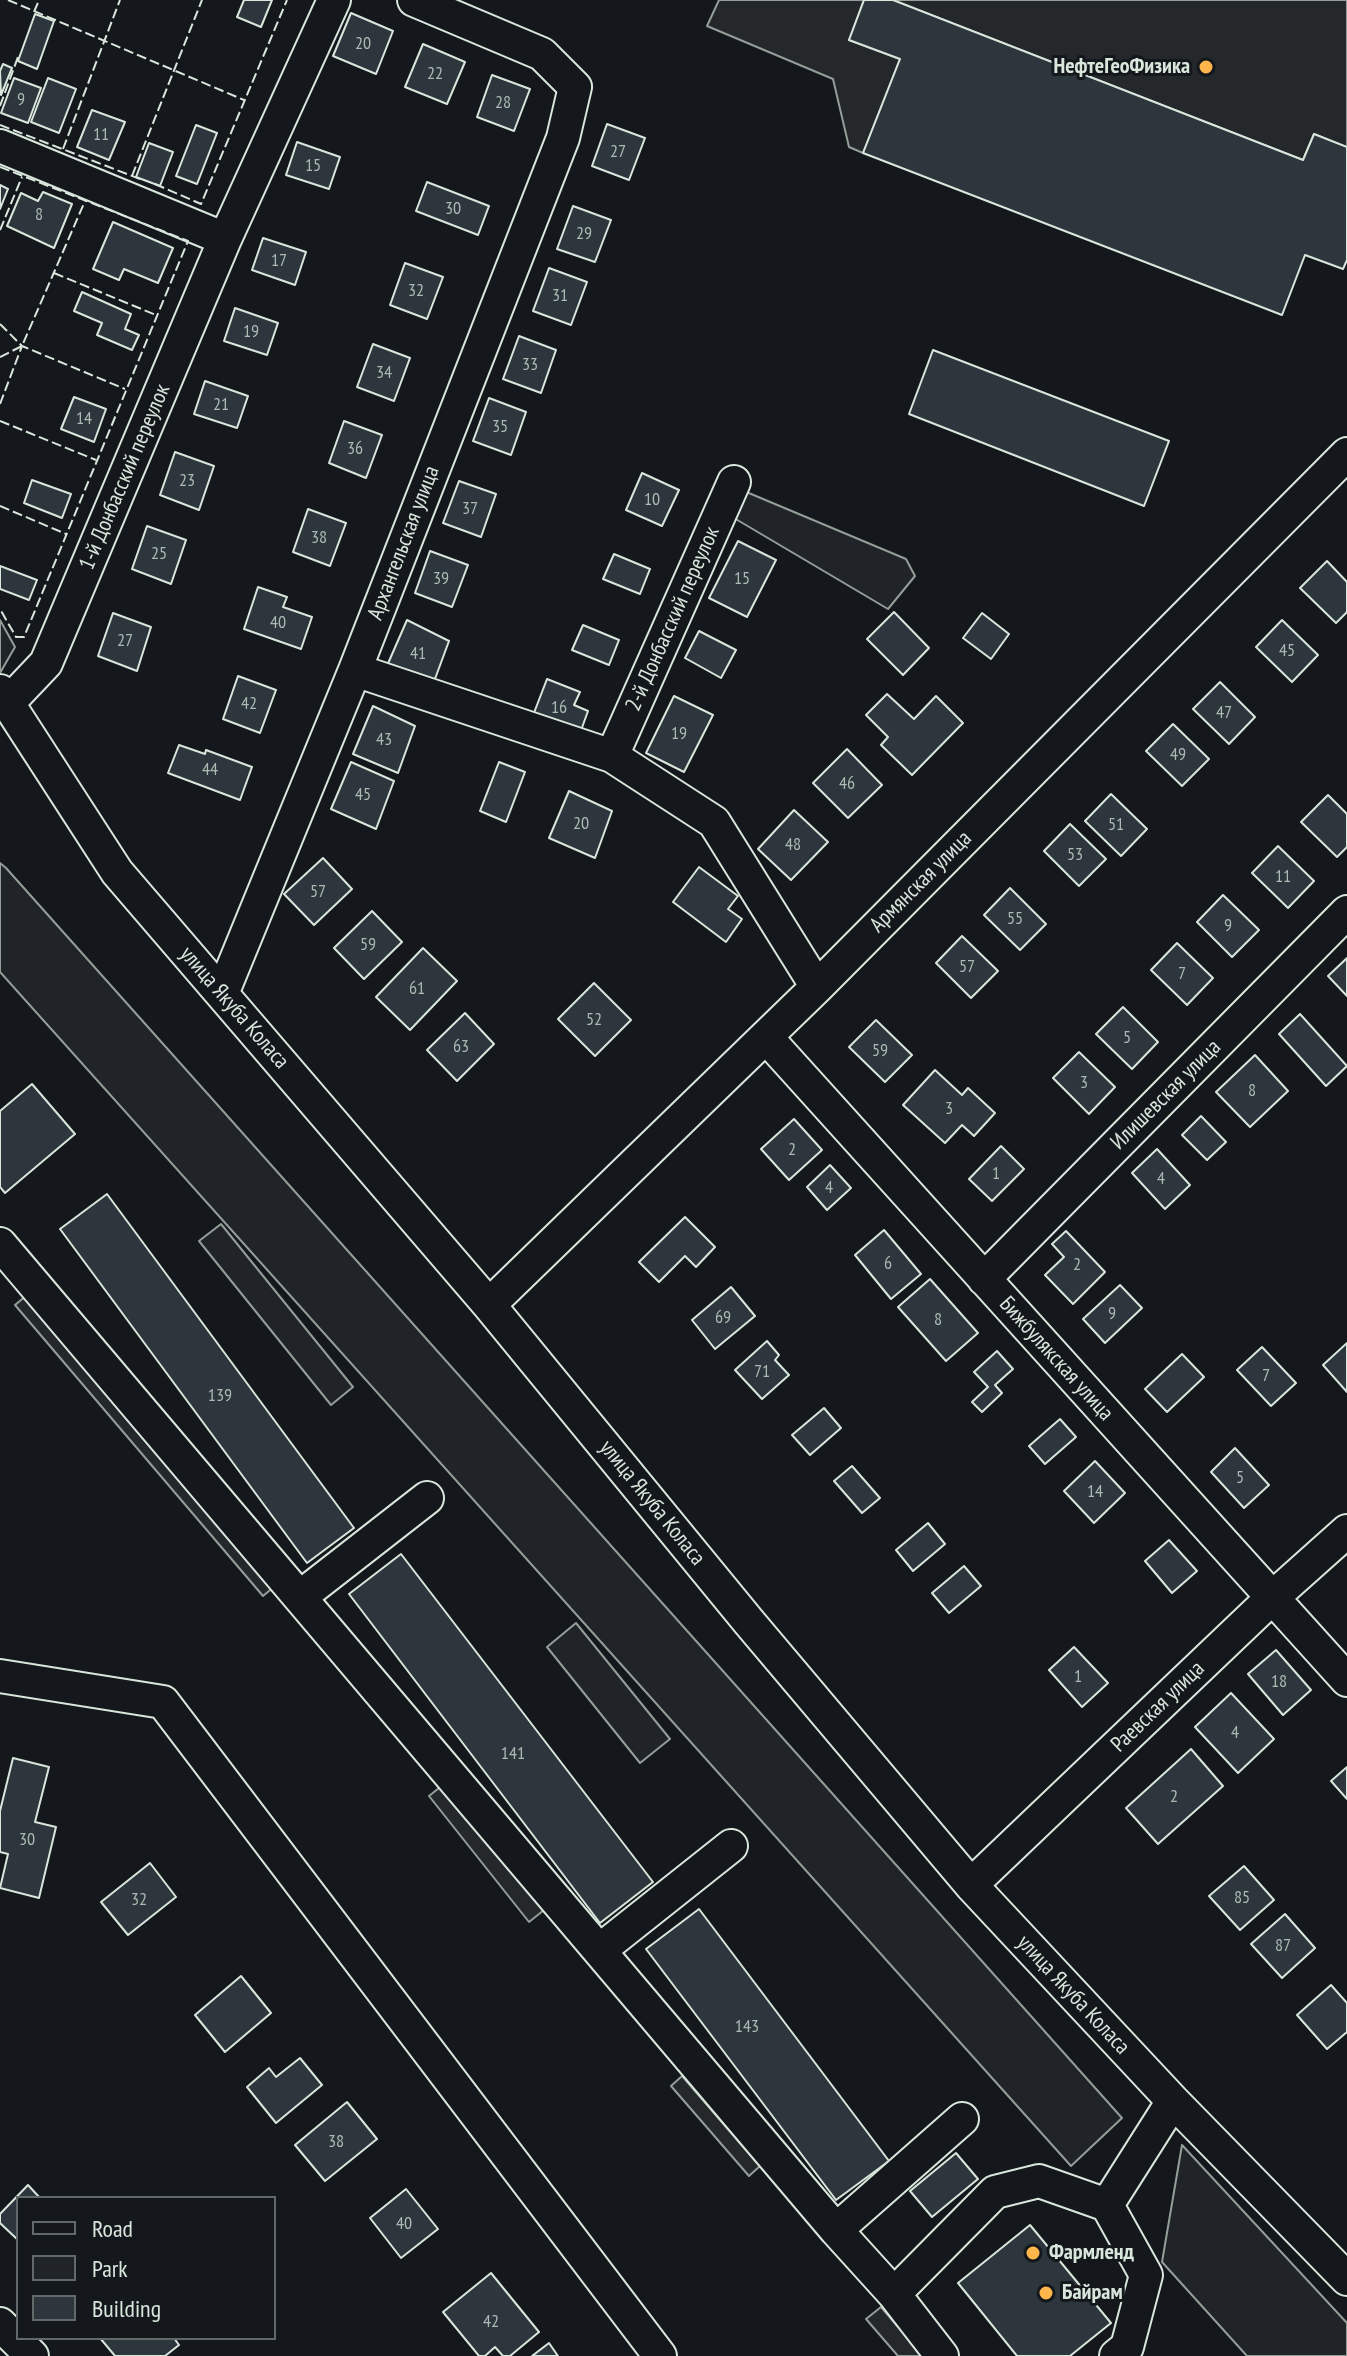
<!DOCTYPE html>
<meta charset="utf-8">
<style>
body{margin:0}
#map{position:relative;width:1347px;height:2356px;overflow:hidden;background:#14181c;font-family:"PT Sans Narrow",sans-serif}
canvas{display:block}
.legend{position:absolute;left:16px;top:2196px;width:260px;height:144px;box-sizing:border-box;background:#14181c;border:2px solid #626a69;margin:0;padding:10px 14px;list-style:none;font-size:24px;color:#d8e6dc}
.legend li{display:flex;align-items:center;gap:16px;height:40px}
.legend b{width:40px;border:2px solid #626a69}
</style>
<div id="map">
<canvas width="1347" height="2356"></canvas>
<ul class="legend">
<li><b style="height:10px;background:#14181c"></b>Road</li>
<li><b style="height:22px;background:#202428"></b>Park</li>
<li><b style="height:22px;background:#2c363c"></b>Building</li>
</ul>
</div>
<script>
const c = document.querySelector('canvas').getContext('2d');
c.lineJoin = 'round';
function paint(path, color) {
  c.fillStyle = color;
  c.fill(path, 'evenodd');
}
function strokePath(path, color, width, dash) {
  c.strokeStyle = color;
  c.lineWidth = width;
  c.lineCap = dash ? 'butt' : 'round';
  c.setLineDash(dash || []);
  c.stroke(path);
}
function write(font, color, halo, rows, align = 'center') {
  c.font = font + ' "PT Sans Narrow",sans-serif';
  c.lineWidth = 6;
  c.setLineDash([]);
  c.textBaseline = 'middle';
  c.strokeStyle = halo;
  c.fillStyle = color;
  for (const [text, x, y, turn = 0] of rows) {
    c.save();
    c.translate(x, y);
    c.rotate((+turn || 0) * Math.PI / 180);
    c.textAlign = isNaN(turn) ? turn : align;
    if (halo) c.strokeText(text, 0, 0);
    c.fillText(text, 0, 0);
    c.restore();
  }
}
const green = new Path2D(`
 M744,491L906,559L915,576L888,609L734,518Z
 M0,620L15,647L0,673Z
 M0,863L6,868L1122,2118L1071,2166L0,972Z
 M221,1224L353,1387L331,1405L199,1241Z
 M576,1623L670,1739L640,1763L547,1647Z
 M1182,2145L1347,2323V2356H1247L1162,2262Z`);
const parking = new Path2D(`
 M719,0H864L849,40L900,59L863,153L849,147L833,79L707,26Z
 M893,0H1347V147L1314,134L1303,160Z
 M27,1295L275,1586L263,1596L15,1305Z
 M444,1784L544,1910L529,1922L429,1796Z
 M682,2076L760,2166L749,2176L671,2086Z
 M881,2307L923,2356H898L866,2319Z`);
const building = new Path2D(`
 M244,0H272L261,27L237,17Z
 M864,0H893L1303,160L1314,134L1347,147V260L1343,269L1305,255L1282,315L863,153L900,59L849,40Z
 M351,13L393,31L376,74L333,56Z
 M35,14L54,21L37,69L18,61Z
 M423,44L465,62L447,104L405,87Z
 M3,64L12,68L1,95L0,71Z
 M492,75L530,89L514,131L477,117Z
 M14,78L41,88L28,123L1,113Z
 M48,78L76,89L59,133L31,122Z
 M92,110L125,122L109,160L77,147Z
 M607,124L645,138L629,180L592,166Z
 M196,125L217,133L197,184L176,176Z
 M297,142L340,157L329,189L286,175Z
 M149,143L173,152L160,186L136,177Z
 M427,182L489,206L478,235L416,211Z
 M0,185L8,189L0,209Z
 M43,192L72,204L54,248L7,226L21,193L38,201Z
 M573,206L611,220L595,262L557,249Z
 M113,222L173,248L158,283L124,269L119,280L93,269Z
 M263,238L306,252L295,285L252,270Z
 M405,263L443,277L427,319L390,305Z
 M549,268L587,282L571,325L533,311Z
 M82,292L131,314L125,329L139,335L132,350L97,335L102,323L74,311Z
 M235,308L278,323L267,355L224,341Z
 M519,336L556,350L541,393L503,379Z
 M373,344L410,358L394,401L357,387Z
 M933,350L1169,441L1144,506L909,414Z
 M205,381L248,396L237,428L194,414Z
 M74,397L106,409L94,442L61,429Z
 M489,398L526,412L511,455L473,441Z
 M344,421L382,435L366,478L329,463Z
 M175,452L214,466L199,510L160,495Z
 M642,473L679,490L662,526L626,510Z
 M32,480L71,494L62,518L24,503Z
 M459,481L496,494L481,537L443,523Z
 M308,509L346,523L330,566L293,552Z
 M147,526L186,540L171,584L132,569Z
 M738,541L776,560L747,617L709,598Z
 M430,551L468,565L452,607L415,593Z
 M614,554L650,569L640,594L603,579Z
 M1327,561L1347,582V612L1336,623L1300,588Z
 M0,566L37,580L29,600L0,589Z
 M258,587L287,597L283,607L312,617L301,649L244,629Z
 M894,612L929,648L903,675L867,639Z
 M113,613L151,627L137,671L98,656Z
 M982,613L1009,634L991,659L963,638Z
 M407,620L449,641L432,687L386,668Z
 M1282,620L1318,655L1292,682L1256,647Z
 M583,625L619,640L609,665L572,650Z
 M699,631L736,650L721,678L685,658Z
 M238,676L276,690L260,733L223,719Z
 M547,679L580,692L574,705L588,711L579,736L532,718Z
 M1220,682L1255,717L1229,744L1193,709Z
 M887,694L914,719L936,696L963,723L912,775L881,745L888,737L866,715Z
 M674,696L713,715L684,772L646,753Z
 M373,706L415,726L398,773L353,754Z
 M1173,724L1209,759L1182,786L1146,751Z
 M179,745L205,754L206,750L252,767L240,800L168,773Z
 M847,749L882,785L848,818L813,783Z
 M351,762L394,781L376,829L331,809Z
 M499,762L525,772L506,822L480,811Z
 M569,791L612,811L595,858L549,838Z
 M1111,794L1147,829L1121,856L1085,821Z
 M1328,795L1347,814V847L1337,857L1301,822Z
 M794,810L828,842L791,880L758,849Z
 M1070,824L1106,859L1079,886L1044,851Z
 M1278,846L1314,881L1288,908L1252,873Z
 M323,858L352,889L314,925L284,894Z
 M699,867L738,896L728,909L742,919L726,942L673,902Z
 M1010,888L1046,924L1020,950L984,915Z
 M1223,895L1259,930L1232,957L1197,922Z
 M372,911L402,942L364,979L334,948Z
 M962,936L998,971L971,998L936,963Z
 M1177,943L1213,978L1187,1005L1151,970Z
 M423,948L457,981L410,1030L376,997Z
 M1347,958V996L1328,976Z
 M594,983L631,1020L595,1056L558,1019Z
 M1123,1007L1158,1042L1132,1069L1096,1034Z
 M465,1013L494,1044L457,1081L427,1050Z
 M1300,1014L1347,1066L1326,1086L1279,1034Z
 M876,1020L912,1055L885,1082L849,1047Z
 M1079,1052L1115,1087L1089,1114L1053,1078Z
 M1255,1055L1288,1091L1250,1127L1216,1092Z
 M935,1070L962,1095L968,1088L995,1113L974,1136L962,1125L945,1143L903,1105Z
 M32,1084L75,1134L5,1193L0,1187V1111Z
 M1201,1116L1226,1142L1207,1160L1182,1135Z
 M794,1119L822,1150L789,1180L761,1149Z
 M1001,1146L1024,1169L992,1201L969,1179Z
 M1157,1149L1190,1185L1165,1209L1132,1173Z
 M830,1165L851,1188L827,1210L807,1187Z
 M107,1194L354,1528L307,1563L60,1229Z
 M685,1217L715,1247L696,1267L685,1256L659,1282L639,1262Z
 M884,1230L921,1274L891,1299L855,1255Z
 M1066,1231L1105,1272L1073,1304L1045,1275L1064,1257L1052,1244Z
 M930,1279L978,1333L946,1361L898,1307Z
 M1120,1285L1142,1308L1105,1343L1083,1319Z
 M731,1287L755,1316L715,1349L692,1320Z
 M767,1341L779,1355L775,1360L789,1375L762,1399L735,1370Z
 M1347,1343V1392L1323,1365Z
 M1262,1347L1296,1383L1271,1406L1237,1370Z
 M997,1351L1013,1369L995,1385L1002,1393L982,1412L972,1402L988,1387L974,1372Z
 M1182,1354L1204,1377L1167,1412L1145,1389Z
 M824,1408L841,1428L810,1455L792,1435Z
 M1060,1419L1076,1437L1045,1464L1029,1446Z
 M1235,1448L1269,1485L1244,1508L1211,1472Z
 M1095,1461L1125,1493L1094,1523L1064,1491Z
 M852,1466L880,1498L862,1513L834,1481Z
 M928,1523L945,1544L913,1571L896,1550Z
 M1169,1540L1197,1571L1172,1593L1145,1561Z
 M401,1554L653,1882L600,1923L349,1594Z
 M964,1566L981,1586L949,1613L932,1593Z
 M1074,1647L1108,1683L1082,1707L1049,1670Z
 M1276,1650L1311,1690L1283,1715L1248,1674Z
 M1231,1693L1274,1739L1238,1773L1195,1727Z
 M1191,1749L1223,1786L1158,1844L1126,1808Z
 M13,1758L49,1767L35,1822L56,1827L39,1898L0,1888L8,1854L0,1852V1811Z
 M1347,1767V1799L1331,1781Z
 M150,1863L176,1897L128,1935L101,1902Z
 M1244,1866L1274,1900L1240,1930L1209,1896Z
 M699,1909L889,2161L836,2200L646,1949Z
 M1285,1914L1315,1948L1282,1978L1251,1944Z
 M241,1976L271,2013L225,2052L195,2015Z
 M1331,1985L1347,2003V2032L1327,2049L1297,2015Z
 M300,2058L322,2085L276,2123L247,2087L269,2068L276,2077Z
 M347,2102L377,2139L325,2181L295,2145Z
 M956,2153L978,2179L932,2217L910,2191Z
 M28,2185L40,2198H18V2240L0,2223V2214Z
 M406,2189L438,2229L401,2258L370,2218Z
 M1030,2225L1111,2323L1070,2356H1017L958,2283Z
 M491,2273L539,2332L510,2356H503L495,2347L485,2356H479L443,2312Z
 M100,2338H174L179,2345L165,2356H115Z
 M549,2343L558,2356H532Z`);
const minor = new Path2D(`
 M0,146L225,239
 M734,482L612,756L714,822L817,987
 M355,670L612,756
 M0,691L117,872L489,1305L749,1622L971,1885L1173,2101L1347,2279
 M8,703L46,663L225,239L334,0
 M222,994L355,670L563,138L575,87L542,54L414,0
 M766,1037L1347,1680
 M0,1244L836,2230L894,2294L942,2356
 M984,1279L1347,912
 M489,1305L817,987L1347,454
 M300,1597L427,1498
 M0,1676L163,1702L660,2356
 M971,1885L1272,1598L1347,1531
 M600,1950L731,1846
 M836,2230L962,2119
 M894,2294L995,2192L1039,2181L1107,2205
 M0,2324L32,2356
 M1116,2356L1127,2347L1146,2275L1107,2205L1173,2101`);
const fence = new Path2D(`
 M8,0L244,100
 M34,12L39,0
 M0,106L18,57
 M0,125L140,179
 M63,149L120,0
 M0,167L188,241L24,637H16L0,609
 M132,176L202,0
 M155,184L201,204L287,0
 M0,230L22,177
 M54,273L156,315
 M0,324L22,346L125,389
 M0,357L22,346L85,201
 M0,404L22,346
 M0,421L96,460
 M0,506L66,534`);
const markers = [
 [1206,67,8,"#ffb74d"],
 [1033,2253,8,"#ffb74d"],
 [1046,2293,8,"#ffb74d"]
];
const numberNames = [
 ["20",363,44],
 ["22",435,74],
 ["9",21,100],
 ["28",503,103],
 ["11",101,135],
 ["27",618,152],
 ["15",313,166],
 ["30",453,209],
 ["8",39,215],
 ["29",584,234],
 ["17",279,261],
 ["32",416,291],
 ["31",560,296],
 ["19",251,332],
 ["33",530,365],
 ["34",384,373],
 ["21",221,405],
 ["14",84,419],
 ["35",500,427],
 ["36",355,449],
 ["23",187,481],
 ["10",652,500],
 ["37",470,509],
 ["38",319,538],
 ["25",159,554],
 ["39",441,579],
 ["15",742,579],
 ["40",278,623],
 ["27",125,641],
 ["45",1287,651],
 ["41",418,654],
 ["42",249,704],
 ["16",559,708],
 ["47",1224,713],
 ["19",679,734],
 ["43",384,740],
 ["49",1178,755],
 ["44",210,770],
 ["46",847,784],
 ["45",363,795],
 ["20",581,824],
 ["51",1116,825],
 ["48",793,845],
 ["53",1075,855],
 ["11",1283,877],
 ["57",318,892],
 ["55",1015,919],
 ["9",1228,926],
 ["59",368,945],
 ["57",967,967],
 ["7",1182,974],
 ["61",417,989],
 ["52",594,1020],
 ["5",1127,1038],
 ["63",461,1047],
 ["59",880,1051],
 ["3",1084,1083],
 ["8",1252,1091],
 ["3",949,1109],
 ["2",792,1150],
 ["1",996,1174],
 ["4",1161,1179],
 ["4",829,1188],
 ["6",888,1264],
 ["2",1077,1265],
 ["9",1112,1314],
 ["69",723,1318],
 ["8",938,1320],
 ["71",762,1372],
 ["7",1266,1376],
 ["139",220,1396],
 ["5",1240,1478],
 ["14",1095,1492],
 ["1",1078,1677],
 ["18",1279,1682],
 ["4",1235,1733],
 ["141",513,1754],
 ["2",1174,1797],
 ["30",27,1840],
 ["85",1242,1898],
 ["32",139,1900],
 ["87",1283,1946],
 ["143",747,2027],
 ["38",336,2142],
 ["40",404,2224],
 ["42",491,2322]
];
const poiNames = [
 ["НефтеГеоФизика",1190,67,"right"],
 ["Фармленд",1049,2253],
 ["Байрам",1062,2293]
];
const streetNames = [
 ["1-й Донбасский переулок",125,477,-67],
 ["Архангельская улица",404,543,-69],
 ["2-й Донбасский переулок",673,619,-66],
 ["Армянская улица",921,882,-45],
 ["улица Якуба Коласа",234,1008,49],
 ["Илишевская улица",1166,1095,-45],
 ["Бижбулякская улица",1056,1359,48],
 ["улица Якуба Коласа",652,1503,51],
 ["Раевская улица",1158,1707,-44],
 ["улица Якуба Коласа",1073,1995,47]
];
paint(green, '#202428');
strokePath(green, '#939e99', 2);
paint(parking, '#24282b');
strokePath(parking, '#939e99', 2);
paint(building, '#2c363c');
strokePath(building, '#d8e6dc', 2);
strokePath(minor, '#d8e6dc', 36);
strokePath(minor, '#14181c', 32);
strokePath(fence, '#d8e6dc', 2, [10, 4]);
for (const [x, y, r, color] of markers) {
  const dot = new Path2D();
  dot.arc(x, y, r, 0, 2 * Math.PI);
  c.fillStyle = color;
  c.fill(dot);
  strokePath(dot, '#14181c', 3);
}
write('18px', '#adbab4', null, numberNames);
write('bold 22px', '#d8e6dc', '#14181c', poiNames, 'left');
write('22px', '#d8e6dc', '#14181c', streetNames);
</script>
